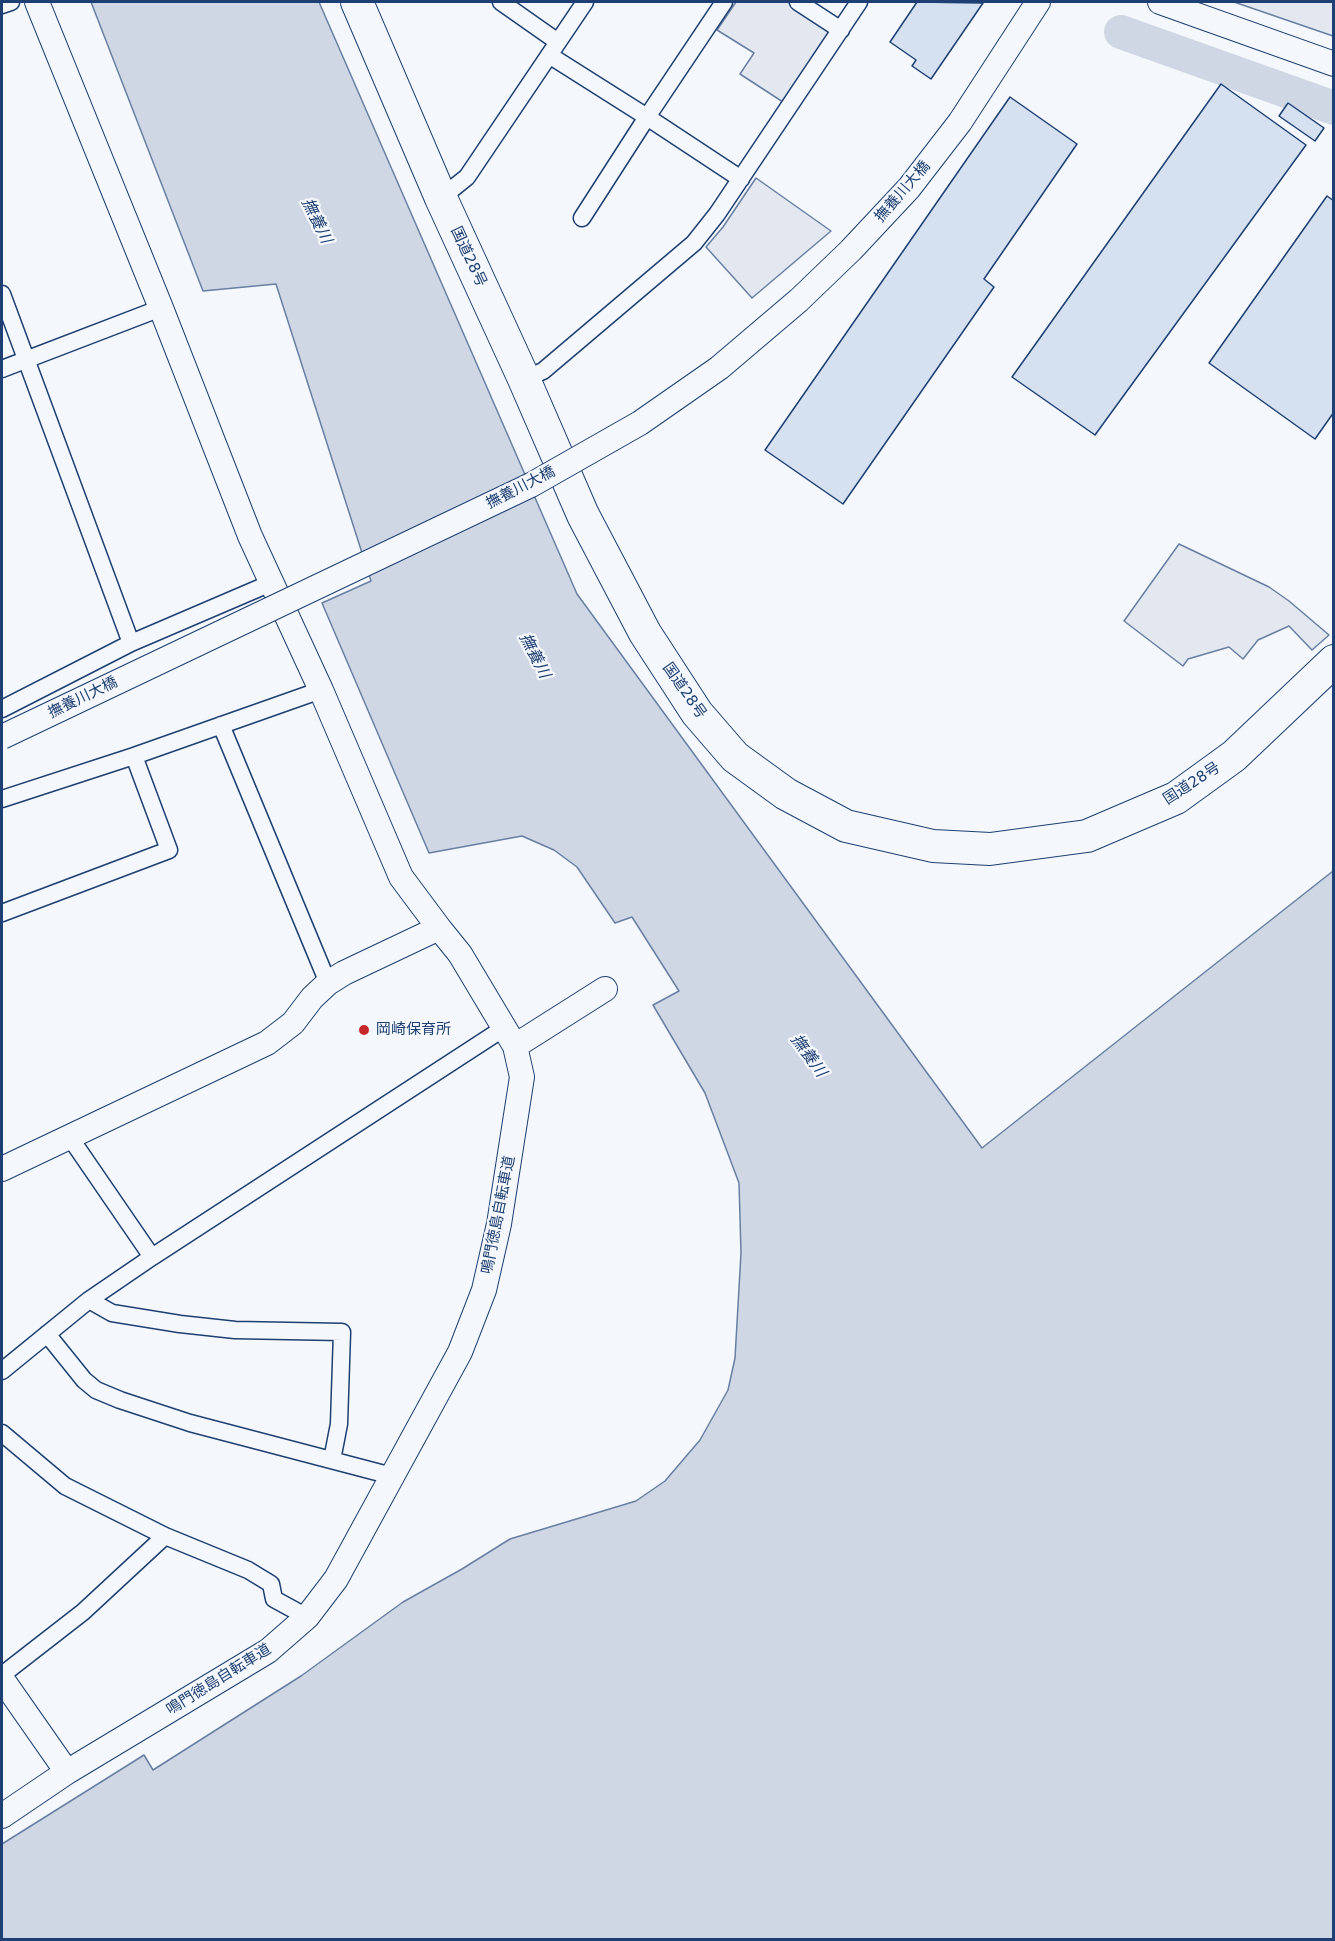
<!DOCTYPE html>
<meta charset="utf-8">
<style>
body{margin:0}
#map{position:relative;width:1335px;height:1941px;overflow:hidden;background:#f4f7fb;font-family:"DejaVu Sans",sans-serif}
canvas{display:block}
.frame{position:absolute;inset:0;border:3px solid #1d3f73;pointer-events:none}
</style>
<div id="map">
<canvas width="1335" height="1941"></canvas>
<div class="frame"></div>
</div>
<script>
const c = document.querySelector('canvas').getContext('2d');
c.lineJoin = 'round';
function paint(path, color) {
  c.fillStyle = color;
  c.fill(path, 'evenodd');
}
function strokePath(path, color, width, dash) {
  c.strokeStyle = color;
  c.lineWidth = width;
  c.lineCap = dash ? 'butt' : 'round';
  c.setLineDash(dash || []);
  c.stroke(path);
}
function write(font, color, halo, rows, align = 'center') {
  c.font = font + ' "DejaVu Sans","Noto Sans JP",sans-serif';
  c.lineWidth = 4.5;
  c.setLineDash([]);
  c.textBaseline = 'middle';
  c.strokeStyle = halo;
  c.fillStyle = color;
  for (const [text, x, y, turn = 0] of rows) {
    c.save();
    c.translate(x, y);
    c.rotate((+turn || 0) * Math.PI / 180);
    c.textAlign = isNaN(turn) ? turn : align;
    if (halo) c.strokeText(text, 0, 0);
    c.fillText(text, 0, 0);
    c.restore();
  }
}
const parking = new Path2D(`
 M736,2H789L833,30L786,104L740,74L754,53L717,30Z
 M1234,2H1333V36Z
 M756,178L831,231L752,298L706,247L723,227Z
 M1179,544L1269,587L1289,601L1329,635L1312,650L1289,626L1258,640L1243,659L1229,647L1188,659L1183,666L1124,621Z`);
const water = new Path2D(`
 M91,2H319L577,594L982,1148L1333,871V1939L2,1940V1844L144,1755L153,1770L301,1676L403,1602L462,1569L510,1539L636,1501L665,1481L700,1440L728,1390L735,1358L741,1253L739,1183L705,1093L653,1005L679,991L632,917L615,923L577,867L554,850L522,836L429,853L322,603L371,581L276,284L203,291Z`);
const river = new Path2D(`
 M1121,32L1334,108`);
const building = new Path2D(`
 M917,2L983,3L931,79L912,66L916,60L890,42Z
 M1221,84L1306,145L1095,435L1012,377Z
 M1010,97L1077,144L984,279L994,287L843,504L765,450Z
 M1288,103L1324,128L1315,141L1279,116Z
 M1327,196L1334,201V412L1315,439L1209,363Z`);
const street = new Path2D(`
 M501,2L558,42
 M724,2L647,117L741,179
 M798,2L841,30
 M2,5L11,2
 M549,55L647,117L582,218
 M441,198L467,177L585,2
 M2,294L131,643
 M2,369L161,308
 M524,379L543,371L694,243L717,214L859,2
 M2,709L131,643L271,583
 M221,725L328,983
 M2,799L134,756L321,690
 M2,913L169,850L134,756
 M69,1136L152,1257
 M89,1300L112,1313L180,1324L235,1330L342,1332L339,1424L332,1460
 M47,1334L84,1380L96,1390L120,1400L190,1423L392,1476
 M2,1371L89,1300L152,1257L504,1028
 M2,1433L65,1486L165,1536L248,1570L271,1584L274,1599L307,1617
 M2,1675L83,1612L165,1536`);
const secondary = new Path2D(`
 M37,2L161,308L250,536L321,690L401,877L439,928
 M1160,2L1334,64
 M960,122L1038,2
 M515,1046L605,989
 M2,1169L267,1043L293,1023L312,998L328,983L344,973L439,928L460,954L515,1046L522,1077L499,1224L484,1290L460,1352L336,1579L307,1617L268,1651L67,1772L2,1816
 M2,1679L67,1772`);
const highway = new Path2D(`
 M357,2L441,198L524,379L583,515L645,633L697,713L735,757L786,794L846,826L933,846L990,849L1087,836L1176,798L1234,756L1334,661`);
const secondaryBridge = new Path2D(`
 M2,737L531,485L640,423L719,368L799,300L851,250L909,188L960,122`);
const markers = [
 [364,1030,6,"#c62828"]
];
const streetNames = [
 ["撫養川大橋",903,192,-49],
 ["国道28号",468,257,65],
 ["撫養川大橋",521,488,-27],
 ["国道28号",684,691,55],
 ["撫養川大橋",83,698,-26],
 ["国道28号",1192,784,-33],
 ["鳴門徳島自転車道",499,1215,-79],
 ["鳴門徳島自転車道",219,1680,-32]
];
const poiNames = [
 ["岡崎保育所",376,1030]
];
const waterNames = [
 ["撫養川",316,221,64],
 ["撫養川",534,656,63],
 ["撫養川",808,1056,54]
];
paint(parking, '#e3e8f0');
strokePath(parking, '#687fa3', 1.5);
paint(water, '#cfd7e4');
strokePath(water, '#687fa3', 1.5);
strokePath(river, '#cfd7e4', 34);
paint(building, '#d5e0f0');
strokePath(building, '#1d3f73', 1.5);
strokePath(street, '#1d3f73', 19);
strokePath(secondary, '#1d3f73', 26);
strokePath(highway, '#1d3f73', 34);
strokePath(street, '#f4f7fb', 16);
strokePath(secondary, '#f4f7fb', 24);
strokePath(highway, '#f4f7fb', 32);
strokePath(secondaryBridge, '#1d3f73', 26, []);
strokePath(secondaryBridge, '#f4f7fb', 24);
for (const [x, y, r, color] of markers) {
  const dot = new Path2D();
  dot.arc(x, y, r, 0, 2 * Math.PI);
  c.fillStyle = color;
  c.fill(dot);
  strokePath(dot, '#f4f7fb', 2);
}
write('15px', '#1d3f73', '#f4f7fb', streetNames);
write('15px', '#1d3f73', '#f4f7fb', poiNames, 'left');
write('italic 16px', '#1d3f73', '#f4f7fb', waterNames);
</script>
